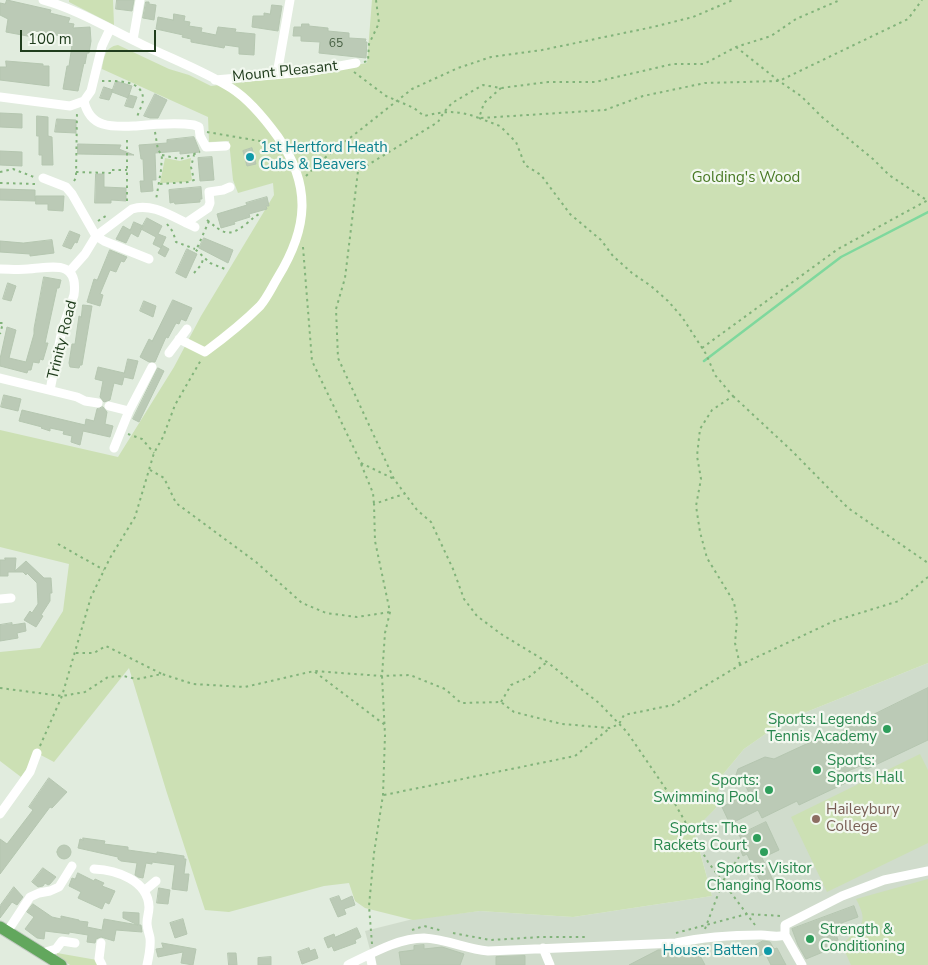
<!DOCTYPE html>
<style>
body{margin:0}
#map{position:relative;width:928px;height:965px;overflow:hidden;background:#e1ecde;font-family:"Nunito Sans",sans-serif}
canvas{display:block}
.scale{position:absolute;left:20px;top:30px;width:136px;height:22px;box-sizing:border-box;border:2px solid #203d1d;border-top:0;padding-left:6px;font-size:15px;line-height:18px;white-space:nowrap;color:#203d1d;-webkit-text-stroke:4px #f2f8ef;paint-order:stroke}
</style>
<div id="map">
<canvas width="928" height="965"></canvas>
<div class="scale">100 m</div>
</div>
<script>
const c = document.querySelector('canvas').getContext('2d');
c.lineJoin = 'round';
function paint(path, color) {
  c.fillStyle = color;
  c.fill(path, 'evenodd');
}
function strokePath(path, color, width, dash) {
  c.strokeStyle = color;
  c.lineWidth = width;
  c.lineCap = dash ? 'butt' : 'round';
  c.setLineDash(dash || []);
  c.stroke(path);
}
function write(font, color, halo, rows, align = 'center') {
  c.font = font + ' "Nunito Sans",sans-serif';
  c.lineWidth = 4.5;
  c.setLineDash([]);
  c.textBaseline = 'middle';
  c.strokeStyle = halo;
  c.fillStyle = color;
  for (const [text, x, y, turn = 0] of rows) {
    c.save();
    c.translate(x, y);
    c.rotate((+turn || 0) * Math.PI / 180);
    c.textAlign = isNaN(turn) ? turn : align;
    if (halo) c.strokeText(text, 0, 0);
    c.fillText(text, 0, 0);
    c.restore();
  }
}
const built = new Path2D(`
 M928,663V965H374L365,931L413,919L480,911L573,917L712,896L694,829L716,808L720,778L744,749L784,721Z`);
const green = new Path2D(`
 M69,0H113L114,25L69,2Z
 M372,0H928V663L784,721L744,749L720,778L716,808L694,830L712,896L573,917L480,911L413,920L365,908L355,901L349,883L324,886L229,912L205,910L166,790L129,668L54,762L37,753L21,777L0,761V652L40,648L63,611L69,564L0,547V430L118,457L174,367L201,316L274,195L273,183L238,193L233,180L229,141L209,142L208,117L102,69C104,57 105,47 118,45L169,69L189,75L211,86L307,74L367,63Z
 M165,158L180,161L191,158L190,166L192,180L188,182L160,183Z
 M920,754L928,770V843L827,892L791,817Z
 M928,879V965H851L842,945C860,926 870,925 856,899Z
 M57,953L97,960L99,965H70L57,956Z`);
const stream = new Path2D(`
 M704,361L841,257L928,212`);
const building = new Path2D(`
 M7,0L51,10L50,13L70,18L68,23L74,24L73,28L90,27L91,41L89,53H87L85,64L84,63L78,91L63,89L67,66H69L73,38L39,32L38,38L6,32L8,19L0,15V3L5,4Z
 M117,0H134L132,11L116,9Z
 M146,2H149V4L156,5L154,20L143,18Z
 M272,5L282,6L278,31L252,27L253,16H264V13L270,14Z
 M174,14L185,16L184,21L190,22L189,26L202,28L201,32L216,35L218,27L236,29L235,32L255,34L254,55L239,54V47L225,45L224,48L191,42V39L182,37L183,35L156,29L158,17L173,20Z
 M302,24H309V26L328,28V31L349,33V38L366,39L365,42H367L366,58L319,53L320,42L301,41V36H293L294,27H301Z
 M6,61L43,64V66H49V86L0,80V67H6Z
 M116,81L132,86L128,98L112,92Z
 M104,87L113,90L109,100L100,98Z
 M155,94L167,100L158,118H150L144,116Z
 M129,95L137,97L133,108L125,106Z
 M0,113L22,114V128L0,127Z
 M37,116L48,117V136L52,137L53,165H42V155H39V136H37Z
 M57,119L76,120V133L55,132Z
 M194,137L200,152L180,154V151L155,153L156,180H152L153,191L141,192L140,181H144L143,159H141L139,145L167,143V140Z
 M78,144L121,145L119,149L134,155L78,154Z
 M252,148L256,164L247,166L243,151Z
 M0,151L22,152V166L0,165Z
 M212,157L214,180L200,181L198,158Z
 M96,174H104V187L126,188V201L111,200V203H95Z
 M201,187L202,199H200V202L175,204L174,202L170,203L169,190Z
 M0,189L35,190V201L0,200Z
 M36,196H64L63,211L48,210V204H36Z
 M267,197L269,206H266L267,209L249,214L250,217L234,222L235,224L221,228L217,214L247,205L246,203Z
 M147,218L162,226L158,234L166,237L161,248L162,245L169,249L165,257L158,253L161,248L153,244L156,237L141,229Z
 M134,222L143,226L138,237L131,233L126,243L116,239L123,226L130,230Z
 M70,231L80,235L77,243L75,242L71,249L63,246Z
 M204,238L233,250L228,263L199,248Z
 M52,240L54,253L30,256V254L0,252V241L23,243Z
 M187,249L197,254L186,278L176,273Z
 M110,250L127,257L124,262L121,261L116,272L110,270L100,294L103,295L100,306L87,302L94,279L97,280Z
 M44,277L61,280L59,288H57L45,343H48L43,360L40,359L39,363L33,362L31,370H28L27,373L0,366V359L7,327L16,330L9,358L26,362L34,334V329Z
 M8,283L16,286L11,301L3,299Z
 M173,300L192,308L186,321L181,319L179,324L176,323L168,338L166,337L155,362H149L140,357L149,339L152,341Z
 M144,301L156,306L153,317L140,311Z
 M83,305L92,306L82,365H80L79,368L70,367L69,363L72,344H75L79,316L81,317Z
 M128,359L138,361L133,379L124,377L122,385L114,383L110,400L104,402L100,397L103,381L95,379L98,367L124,373Z
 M158,368L164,371L139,422L133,419Z
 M4,395L21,399L18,411L1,407Z
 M103,407L107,412L105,424L113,426L110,437L83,431L80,445L71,442L72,436L63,434L64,431L50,428V431L41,428L42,427L19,421L22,410L85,425L86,419L94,421L97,409Z
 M5,558H16L15,571L26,561L44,578H51L52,593H50V601L41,615L43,616L36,627L24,620L30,611L32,613L38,604L37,583L27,573L26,575L23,572H8V576H0V560H5Z
 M12,623V625L25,623L26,631L17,633L18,638L0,641V625Z
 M928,688V740L867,769L860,766L848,771L852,780L799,805L797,801L762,818L758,810L730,824L722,807L749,793L743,780L735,778L738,769L765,757L774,759L830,733L831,735L838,732L839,734L848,727Z
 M49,778L67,792L52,808L50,807L0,874V839L7,844L33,810L29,807Z
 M766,822L779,850L762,858L777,888L766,893L747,854L743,856L738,844L743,842L739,835Z
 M83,838L105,841L104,844L128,847V850L157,854V852L184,856V859H186L184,874H189L187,891L172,889L175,865L152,862V864L146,863L143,878L138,877L135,875L137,863L121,861L118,859V857L78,848L80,839L83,840Z
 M57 852a7 7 0 1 1 14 0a7 7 0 1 1-14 0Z
 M43,868L56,877L50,884L48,885L45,883L43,886L38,887L32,882Z
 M78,873L94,881L95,879L104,883L102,886L115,891L109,904L105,902L102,909L78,898L81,892L69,886L72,878L75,879Z
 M14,887L23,897L17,905L12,902L0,918V906Z
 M159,888L170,890L168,904L157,903Z
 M339,896L341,901L352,896L355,905L344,909L346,914L338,917L330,899Z
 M33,904L52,917L61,919V916L79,920V921L88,922L87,927L102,930L104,919L138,925L123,918V912L139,913V925H141L142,932L116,930L114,941L101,937L96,939L95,943L87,942L88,935L69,932V934L45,931L44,939L37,938L25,929L34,917L27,912Z
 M854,906L858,917L833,926L838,940L826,944L828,950L806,959L798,945L792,929Z
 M183,919L187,934L175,938L170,923Z
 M357,928L361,937L355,940L356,943L334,951L332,946L328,948L324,938L334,934L335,937Z
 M763,941L770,942L774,949L777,948L786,965H771L765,953L759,956L754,946Z
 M162,943L196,949L193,965L181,963L183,952L158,957L156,949L163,948Z
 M424,945V949L442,947L464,954L460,965H401L399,952L414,950V946Z
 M695,946L705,965H629L658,950H665L667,953L674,949L685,947L686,949Z
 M309,948L310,951L315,949L318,958L302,964L298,952Z
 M228,953H236L237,965H229Z
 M525,956V965H496V957Z
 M271,957V965H258V958Z`);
const path = new Path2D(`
 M736,47L779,81L801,96L822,117L873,159L889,175L928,201
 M364,62L368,61L369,44L379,23L376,0
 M354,72L386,96L414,108L424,116C445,111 458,110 479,118L484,103L501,88
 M102,81C114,81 143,79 143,99C143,105 138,112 137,118
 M479,118L500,126L516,142L525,165L541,175L570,214L601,240L613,256L632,273L651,286L668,301L682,317L706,354L715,375L733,396L712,410L700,429L697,456L701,479L696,506L700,532L707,558L734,602L737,621L735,643L740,665
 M481,118L605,110L643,96L705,83L779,81L908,19L922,0
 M155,132L158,150L162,155L161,170L156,200
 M207,132L271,143
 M296,147L328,153
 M162,155L180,159L200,152
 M0,172L13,169L34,177
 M76,172L110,173V170H127
 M306,176L322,160L412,89L458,68L491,57L542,50L653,27L693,17L733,0
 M74,181L76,178L77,112
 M0,183L37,184
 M160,184L188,182L194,180L191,167L194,155
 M127,201V136
 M207,220C222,232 228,239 246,224C251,220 254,217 259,214
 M98,221L109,214
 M209,221L198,246L195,249L210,263L225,269
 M167,224L173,232L176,242L195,249
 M303,247L312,361L361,463L394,479
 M194,273L201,265L204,257
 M0,323H3L0,334
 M702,348L838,249L928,200
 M733,396L792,451L848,508L928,563
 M128,434L142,439L154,453
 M361,464L373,493L374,504
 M150,470L164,478L176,503L256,562L302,603L326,613L357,617L390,612
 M58,544L104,570
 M76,653H94L106,646L162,674
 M315,672L385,725
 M0,688L62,696L85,692L108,677L123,676L137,679L162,674L193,684L245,687L314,671L382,676L410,675L445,689L461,703L501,702L514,712L562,724L610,728L619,724L624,715L673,705L740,665L834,621L899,601L928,577
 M501,702L511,685L529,677L547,662
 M40,746L62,696L91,597L110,558L135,517L154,453L163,437L175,405L201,360
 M384,795L575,756L610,728
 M755,925L708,862L670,795L627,732L599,703L547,662L501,634L477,616L464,599L453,569L431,522L417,510L394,479L338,358L336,309L345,278L358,171L438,122L444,112L452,103L483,85L501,88L548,82H595L673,64H704L736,47L771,36L796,19L840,0
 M705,929L723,881L739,857
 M412,930L424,926L443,931
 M453,933L490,940L541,937H585
 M676,933L747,914L782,916
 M372,944L369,906L374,853L383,795L385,735L382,676L385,633L390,612L375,541L374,504L404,494`);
const minor = new Path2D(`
 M43,0C79,10 109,29 143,45C172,59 204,71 231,88C250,100 265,119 278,137C312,186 308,228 278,277C272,287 267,298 260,306C243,323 224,338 205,352L179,339
 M133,40L140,0
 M277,74L290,0
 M215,80L307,72L356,63
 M0,97L70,106L84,101L91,91L102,46L110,29
 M84,101C90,129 113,127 136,126C155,124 176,122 194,125L199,127L200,136L206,147L226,146
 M43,178L66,187L72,194L96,236L104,241L149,259
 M186,223L208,208L210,203L209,192L223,190L230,187
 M0,269C9,269 19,270 28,269C50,268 79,258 74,295L62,330L50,390
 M69,272L85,254L96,236L132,209C154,202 175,219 195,227
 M169,353L187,329
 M0,378L77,397L85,401L98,403
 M109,406L129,411
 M114,448L129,411L152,367
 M0,599L11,598
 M0,814L30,772L37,753
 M94,869C116,870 148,880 149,907C149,913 147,917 147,923C147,928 149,933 150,938C151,947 149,956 147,965
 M144,891L156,881
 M7,932L30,897L39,893L50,891L59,887L72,866
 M101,943L99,959L102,965
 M543,948L550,965
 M42,953L56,949L62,941L75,943
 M370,955L372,965
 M348,965C371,954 398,938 424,938C446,939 466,949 488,951L676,943C703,937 733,935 761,935C770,935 776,938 785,935
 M802,965L785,935V925L842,896L884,880L928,871`);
const major = new Path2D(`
 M0,927L61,965`);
const markers = [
 [250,157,5,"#0f9aa8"],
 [887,729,5,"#2e9e5b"],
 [817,770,5,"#2e9e5b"],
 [769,790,5,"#2e9e5b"],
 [816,819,5,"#8d6e63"],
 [757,838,5,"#2e9e5b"],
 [764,852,5,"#2e9e5b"],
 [810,939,5,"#2e9e5b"],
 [768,951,5,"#0f9aa8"]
];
const numberNames = [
 ["65",336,44]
];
const streetNames = [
 ["Mount Pleasant",285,72,-6],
 ["Trinity Road",63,340,-76]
];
const cultureNames = [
 ["1st Hertford Heath",260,148],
 ["Cubs & Beavers",260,165],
 ["House: Batten",758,951,"right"]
];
const parkNames = [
 ["Golding's Wood",746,178]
];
const leisureNames = [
 ["Sports: Legends",877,720],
 ["Tennis Academy",877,737],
 ["Sports:",827,761,"left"],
 ["Sports Hall",827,778,"left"],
 ["Sports:",759,781],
 ["Swimming Pool",759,798],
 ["Sports: The",747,829],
 ["Rackets Court",747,846],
 ["Sports: Visitor",764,869,"center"],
 ["Changing Rooms",764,886,"center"],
 ["Strength &",820,930,"left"],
 ["Conditioning",820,947,"left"]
];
const educationNames = [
 ["Haileybury",826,810],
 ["College",826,827]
];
paint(built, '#d0dccc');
paint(green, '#cce0b4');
strokePath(stream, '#7fd89d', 2.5);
paint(building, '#bbcab6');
strokePath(building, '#b5c6b0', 1);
strokePath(major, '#c1c9c0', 13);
strokePath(path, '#81b37a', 2, [2.5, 4]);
strokePath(minor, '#fff', 9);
strokePath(major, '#62a75d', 11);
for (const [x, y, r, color] of markers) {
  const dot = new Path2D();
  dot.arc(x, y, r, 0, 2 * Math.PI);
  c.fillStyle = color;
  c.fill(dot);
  strokePath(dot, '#f2f8ef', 2);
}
write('12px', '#476043', null, numberNames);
write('15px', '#203d1d', '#f2f8ef', streetNames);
write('15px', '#0d838f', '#f2f8ef', cultureNames, 'left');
write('15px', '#477923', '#f2f8ef', parkNames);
write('15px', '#27864d', '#f2f8ef', leisureNames, 'right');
write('15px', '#785e54', '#f2f8ef', educationNames, 'left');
</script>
